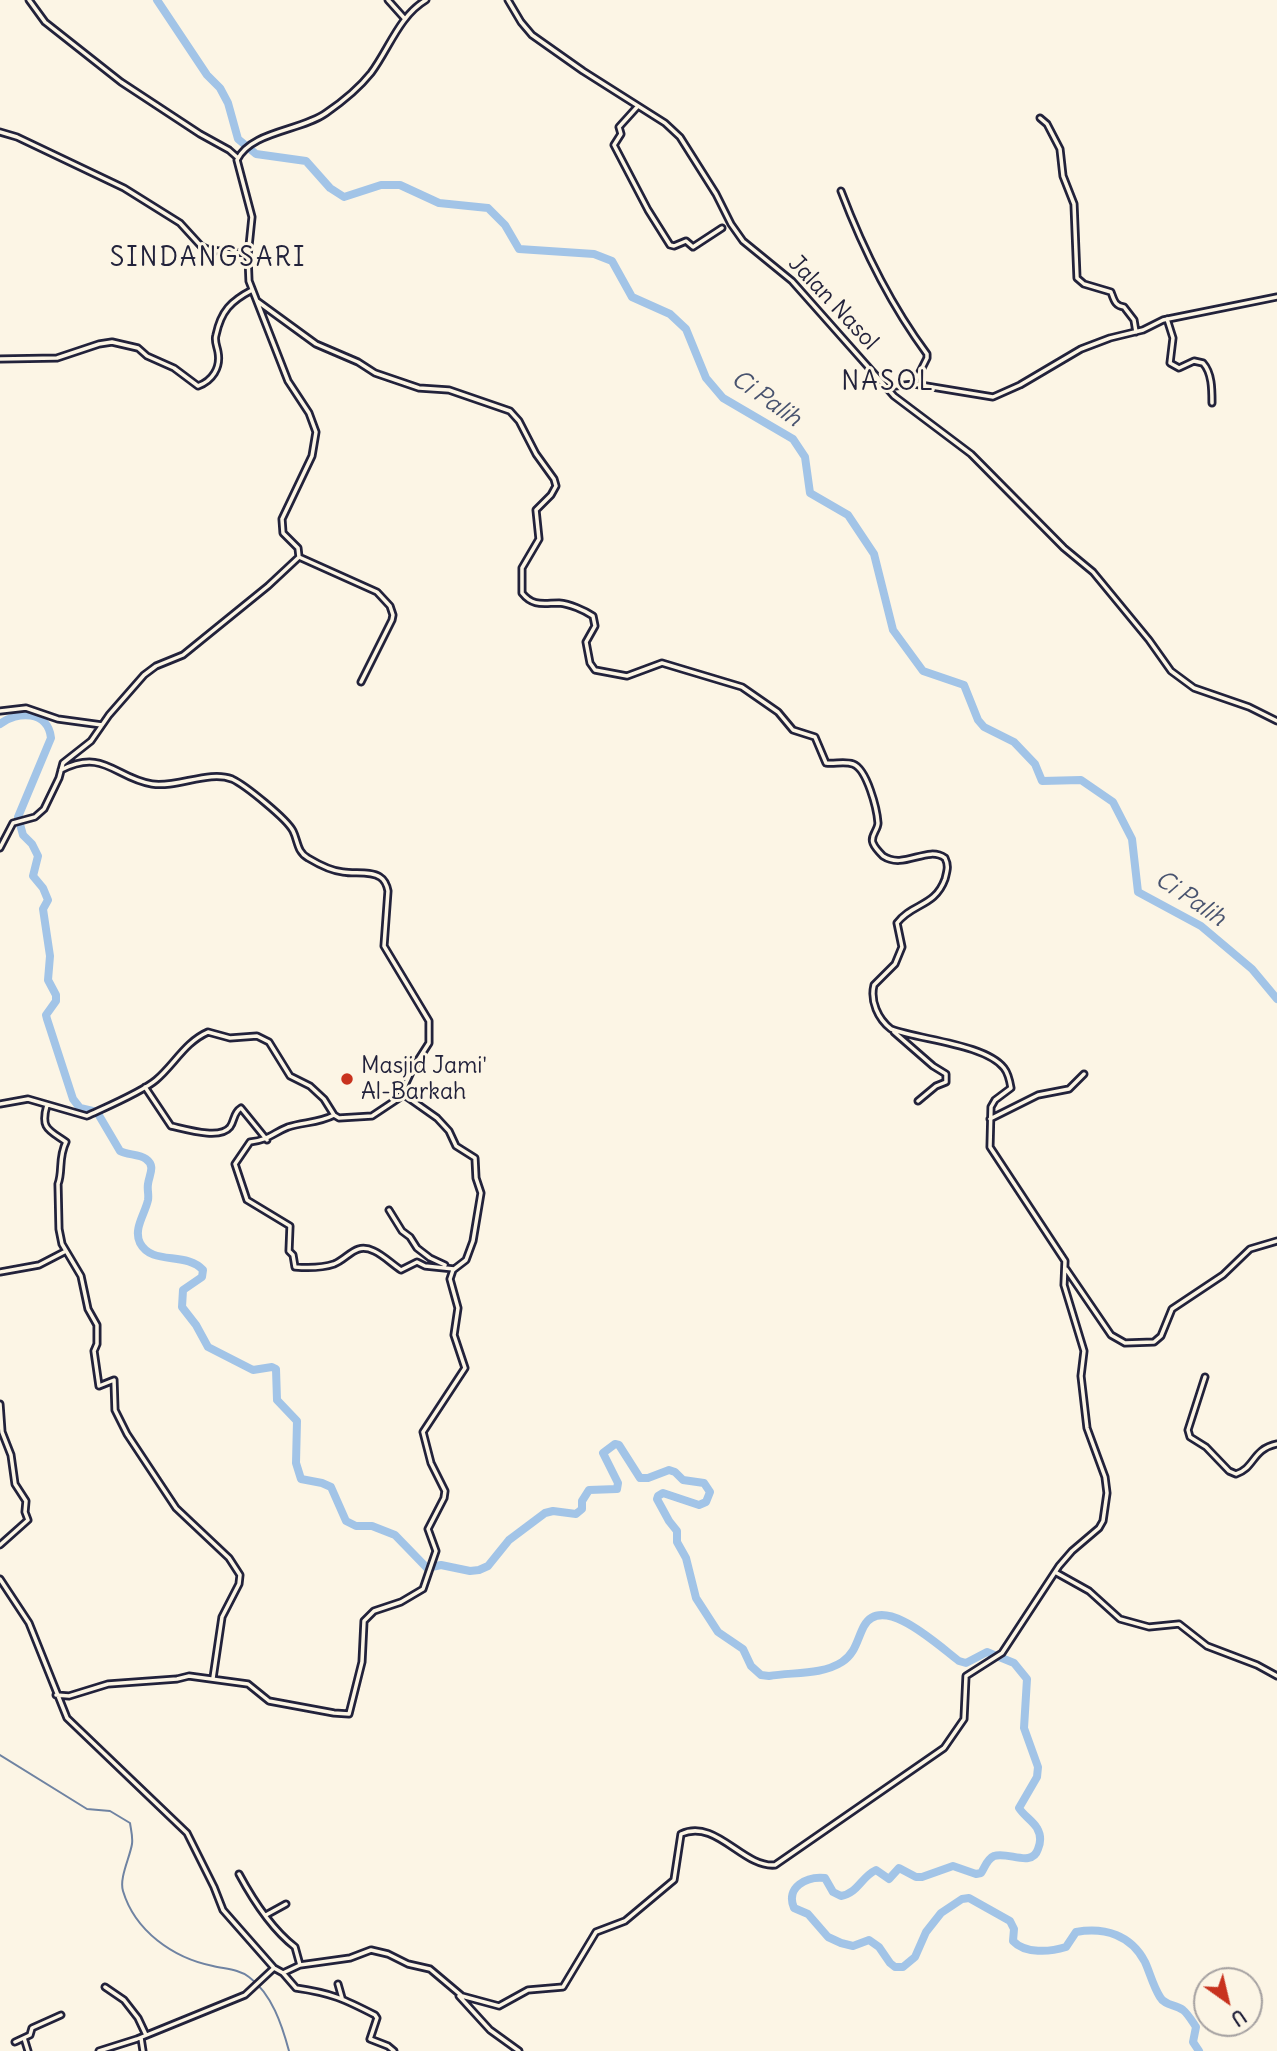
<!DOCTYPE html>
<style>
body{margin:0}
#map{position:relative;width:1277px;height:2051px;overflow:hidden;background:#fcf5e5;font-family:Delius,sans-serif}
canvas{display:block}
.north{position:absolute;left:1193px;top:1967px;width:70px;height:70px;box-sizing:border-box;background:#fcf5e5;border:2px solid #a5a1a1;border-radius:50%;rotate:146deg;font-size:19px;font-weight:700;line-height:28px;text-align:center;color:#22223b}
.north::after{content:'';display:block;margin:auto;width:24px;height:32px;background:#c8321e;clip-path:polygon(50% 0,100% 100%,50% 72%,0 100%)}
</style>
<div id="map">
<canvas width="1277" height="2051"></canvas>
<div class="north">U</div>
</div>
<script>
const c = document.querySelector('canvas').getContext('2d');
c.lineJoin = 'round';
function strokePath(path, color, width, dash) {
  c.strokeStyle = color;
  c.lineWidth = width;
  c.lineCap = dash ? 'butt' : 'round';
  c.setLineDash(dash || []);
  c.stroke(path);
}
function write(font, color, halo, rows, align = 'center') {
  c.font = font + ' Delius,sans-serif';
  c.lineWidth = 6;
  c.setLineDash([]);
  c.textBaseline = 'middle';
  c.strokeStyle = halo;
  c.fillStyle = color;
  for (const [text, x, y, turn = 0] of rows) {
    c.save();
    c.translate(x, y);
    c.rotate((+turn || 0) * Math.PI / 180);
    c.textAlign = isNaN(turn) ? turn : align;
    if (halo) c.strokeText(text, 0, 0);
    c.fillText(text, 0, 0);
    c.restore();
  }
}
const stream = new Path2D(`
 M0,1755L87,1809L110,1811L130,1823C131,1830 133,1837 132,1844C130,1857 119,1878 123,1891C135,1931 173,1958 213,1966C225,1969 239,1969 249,1977C272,1994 282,2025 289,2051`);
const river = new Path2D(`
 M157,0L207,75L220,88L228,103L238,139L256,154L306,161L330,188L344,197L381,185H400L439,203L488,208L505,225L519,249L594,254L612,261L632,297L670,314L686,329L706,378L723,398L793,439L805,457L810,493L848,515L874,554L893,630L923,671L964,685L978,720L984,727L1014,742L1035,764L1042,781L1081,780L1113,802L1132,839L1138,892L1201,926L1252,969L1277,999
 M0,724C17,711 48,710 51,738L18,817L23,835L32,844L38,856L33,876L43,888L48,900L43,909L50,956L48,980L56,995V1001L46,1015L47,1019L73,1099L80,1108L97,1112L120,1151C127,1155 139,1154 146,1159C156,1166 149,1175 148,1184C147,1190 149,1194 148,1200C145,1214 133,1229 140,1243C152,1266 186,1251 203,1270L202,1277L183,1290L182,1307L196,1325L208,1347L253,1370L272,1367L276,1369L277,1400L297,1421L296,1463L301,1479L322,1483L331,1487L346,1521L356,1526H372L395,1535L427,1568L441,1565L470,1571L479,1570L488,1566L509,1540L545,1513L553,1511L576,1514L582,1509V1501L589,1490L617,1489L618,1483L603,1453L615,1444L619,1445L640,1478H648L669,1470L675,1472L683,1480L704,1483L710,1492L706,1502L699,1505L663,1493L658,1496L657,1499L669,1521L677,1531V1542L686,1558L696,1598L718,1632L743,1649L751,1666L761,1675L769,1676C793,1672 822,1675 842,1662C856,1653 857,1639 864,1626C883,1592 941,1648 959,1661L966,1663L987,1652L1014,1663L1027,1679L1024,1728L1038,1767L1037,1777L1019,1808C1024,1816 1032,1820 1037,1828C1041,1835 1041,1842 1038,1849C1032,1868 1008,1851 994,1856C987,1859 985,1867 981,1873L976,1874L953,1866L922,1877H916L899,1868L889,1879L876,1870C861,1877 858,1893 841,1896L833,1892L825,1878C807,1876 785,1887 794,1908L808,1914L828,1937L841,1943L853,1946L869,1940L879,1947L890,1963L895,1967H903L915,1957L926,1932L941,1913L962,1899L969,1898L1010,1921L1014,1929L1013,1941C1025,1954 1050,1952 1066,1947L1076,1932C1105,1927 1131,1935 1145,1962C1150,1973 1153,1986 1160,1997C1165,2006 1175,2004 1183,2010C1188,2014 1192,2021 1196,2027L1193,2042L1199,2051`);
const street = new Path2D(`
 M29,0L45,22L121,82L200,134L229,150L238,158
 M388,0L405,19
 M508,0L521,22L532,35L583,71L665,123L680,137L716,194L731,224L743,241L792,281L894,396L971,454L1064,548L1093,572L1149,640L1171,671L1194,688L1249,707L1277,721
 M638,106L619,127L621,134L614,145L648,210L670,245L674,246L686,241L693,247L722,228
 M1040,118L1047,124L1060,149L1063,176L1074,204L1077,278L1084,284L1111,292C1114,300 1115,306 1124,307L1134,320L1136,332
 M0,132L17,137L124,188L180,223L201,246L207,249L230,253L248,252
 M841,191C863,249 890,304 927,354V358L914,384
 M1167,319L1173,338L1170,363L1179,368L1194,361L1203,363C1212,373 1212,389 1212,403
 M0,359L57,358L99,344L112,342L138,348L147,356L174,368L198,386C212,381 221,368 218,352C217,346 214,341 216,335C221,311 231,301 252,290
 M886,387L914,384L993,397L1020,385L1081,349L1110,338L1143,330L1163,320L1277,297
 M299,557L377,592L390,606L393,615L392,620L361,682
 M0,711L26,708L58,719L102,725
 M0,848L13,823L35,817L44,809L59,778L63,763L91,741L109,715L144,675L156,666L183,655L268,586L299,557L298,548L283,533L282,519L312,456L316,432L309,413L288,381L249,281L248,256L252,217L237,160C251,131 301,131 326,113C342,102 359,88 371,73C389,49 399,16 426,0
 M894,1032L933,1066L946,1074V1082L936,1086L918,1101
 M145,1087L171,1126C185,1129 220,1140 230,1127C235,1120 233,1113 241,1108L267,1140
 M0,1104L28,1099L87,1116C104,1108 142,1092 156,1080C174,1065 185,1042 208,1032L230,1038L257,1036L269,1042L290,1076L310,1086L324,1099L334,1115L339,1118L372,1116L399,1098L413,1068L429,1043V1021L384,946L388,891C387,886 385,880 380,877C371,871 354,874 343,872C332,871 318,864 308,858C297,852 298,841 293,831C287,819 245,785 232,779C209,770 177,788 152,784C115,778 104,748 61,770
 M47,1105C40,1129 49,1130 66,1142C58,1158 63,1171 58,1184L59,1229L62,1244L81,1276L88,1309L97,1325V1344L94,1351L99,1386L114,1380L115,1410L127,1434L176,1508L229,1558L240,1575L239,1584L222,1617L213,1678
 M334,1115C319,1123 303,1122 288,1127C273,1133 269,1140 250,1142L235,1164L247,1200L290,1226L289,1251L293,1255L295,1267C308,1268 322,1268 334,1264C349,1258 355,1242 374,1251C383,1255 392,1264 401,1270L417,1262L425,1266L454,1269
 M990,1119L1038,1095L1069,1089L1084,1074
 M389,1210L402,1231L410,1237L417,1248L430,1258L445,1265
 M1066,1269L1111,1335L1125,1343L1154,1342L1161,1336L1172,1309L1223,1275L1250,1249L1277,1241
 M0,1272L39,1265L66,1251
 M1205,1377L1188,1430L1190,1437L1206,1447L1229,1471L1236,1474C1255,1468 1252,1449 1277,1444
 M0,1404L2,1432L11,1455L15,1484L26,1501L25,1512L28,1520L0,1545
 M1055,1572L1089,1591L1120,1619L1149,1627L1179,1624L1207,1646L1257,1665L1277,1676
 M0,1579L29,1623L67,1718L187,1833L214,1887L223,1910L274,1968L283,1973L300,1965L350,1958L371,1950L388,1954L408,1964L430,1969L462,1996L499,2006L528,1990L563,1987L596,1932L625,1921L674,1880L681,1834C716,1818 743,1868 775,1865L944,1748L964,1719L966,1676L1002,1653L1059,1566L1072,1551L1099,1528L1103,1521L1107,1493L1105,1477L1087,1428L1081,1376L1084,1351L1064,1285L1065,1261L990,1147L991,1107L995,1100L1011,1088C1010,1082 1008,1073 1004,1068C985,1044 920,1040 891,1029C878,1019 870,1001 874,985L895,964L902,947L897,923C912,903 935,907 945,879C947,871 949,866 945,858C927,845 904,870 883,856C880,853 875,848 873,843C870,836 878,830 878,823C877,809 867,769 853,764C845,761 835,764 826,763L815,737L793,730L778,712L742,687L662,663L627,676L595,670L590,663L586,642L595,626L593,616C584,610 570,604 559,603C544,603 533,607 522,593V568L539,539L536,510L551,495L556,486L554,479L536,454L519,421L510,411L449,390L419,388L375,373L358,362L316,344L257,301
 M56,1695L69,1696L108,1684L177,1679L189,1676L248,1684L269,1701L334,1713L349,1714L362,1662L364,1621L374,1611L401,1602L423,1589L436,1551L428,1529L444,1498L445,1491L431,1463L423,1432L465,1368L454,1335L458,1308L450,1279L453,1270L466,1260L473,1241L481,1193L476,1178L475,1158L456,1146L449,1131L437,1118L403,1094
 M239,1874C253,1900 273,1930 295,1947L300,1965
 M266,1915L286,1904
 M283,1973L296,1988C331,1993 344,1999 375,2015L377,2018L370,2039L388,2046L394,2051
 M338,1984L342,1998
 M105,1987L124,2000L138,2018L146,2035
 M459,1996L490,2030L519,2051
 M24,2038L28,2051
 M141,2038L143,2051
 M15,2042L30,2035L32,2028L61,2015
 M99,2051L137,2039L245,1995L274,1968`);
const markers = [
 [347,1079,7,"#c8321e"]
];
const streetNames = [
 ["Jalan Nasol",833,303,47]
];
const poiNames = [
 ["Masjid Jami'",361,1066],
 ["Al-Barkah",361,1092]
];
const waterNames = [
 ["Ci Palih",766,399,35],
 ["Ci Palih",1190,899,34]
];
const quarterNames = [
 ["SINDANGSARI",208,259],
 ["NASOL",888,383]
];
strokePath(stream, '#6f83a2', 2);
strokePath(river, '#a2c4e7', 8);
strokePath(street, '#22223b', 9);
strokePath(street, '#fcf5e5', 3.5);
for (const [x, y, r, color] of markers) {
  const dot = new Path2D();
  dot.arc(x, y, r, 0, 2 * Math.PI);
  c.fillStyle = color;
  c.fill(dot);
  strokePath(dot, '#fcf5e5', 2.5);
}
write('23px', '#22223b', '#fcf5e5', streetNames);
write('23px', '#22223b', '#fcf5e5', poiNames, 'left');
write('italic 24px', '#48536f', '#fcf5e5', waterNames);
c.letterSpacing = '2px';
write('26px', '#22223b', '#fcf5e5', quarterNames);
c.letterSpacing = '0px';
</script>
